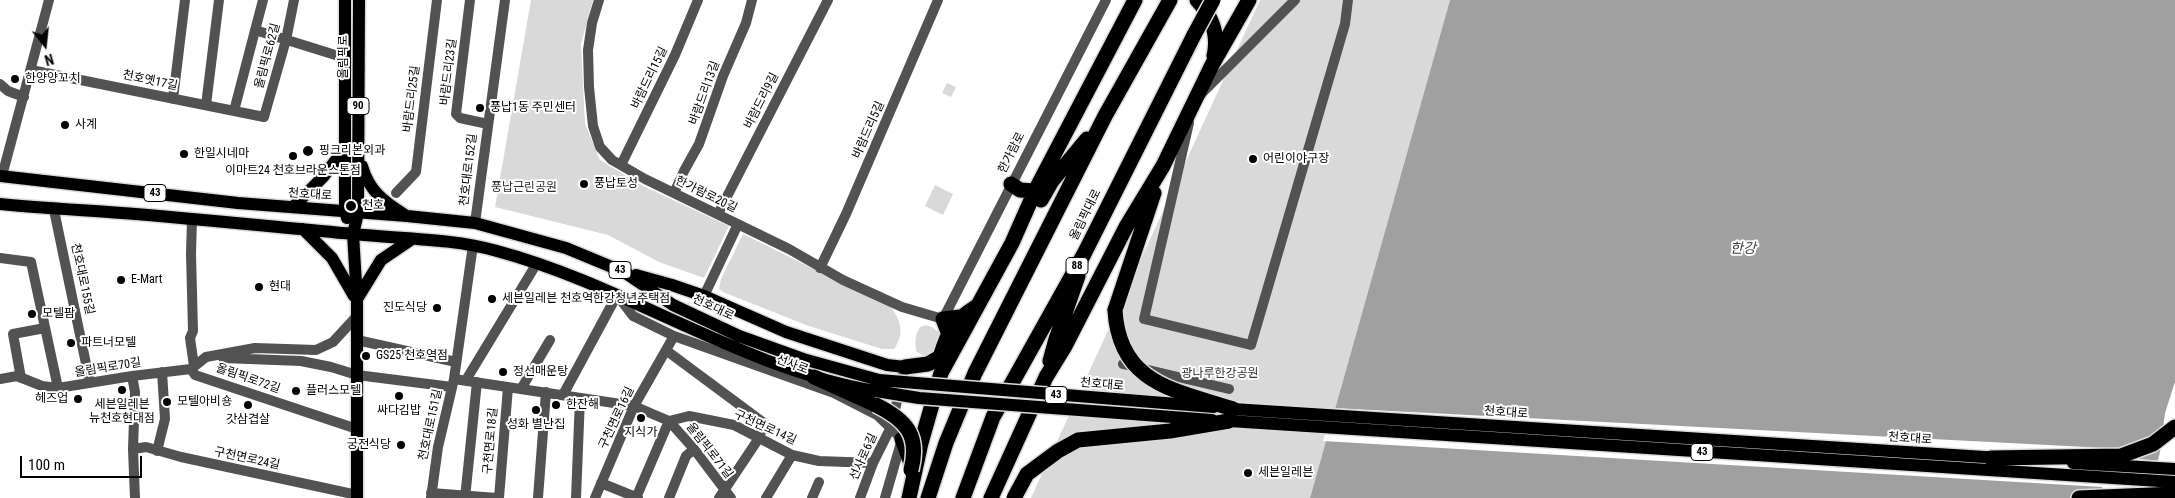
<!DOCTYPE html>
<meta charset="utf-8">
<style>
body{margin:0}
#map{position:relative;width:2175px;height:498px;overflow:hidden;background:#fff;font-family:"Roboto Condensed",sans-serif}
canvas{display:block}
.north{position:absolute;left:20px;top:20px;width:50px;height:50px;-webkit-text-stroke:4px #fff;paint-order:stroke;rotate:164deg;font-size:14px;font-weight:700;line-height:20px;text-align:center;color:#000}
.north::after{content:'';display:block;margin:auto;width:18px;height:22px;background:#000;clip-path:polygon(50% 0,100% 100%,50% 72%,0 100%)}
.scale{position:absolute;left:20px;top:456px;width:122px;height:22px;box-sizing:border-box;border:2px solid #000;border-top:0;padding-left:6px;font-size:15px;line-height:18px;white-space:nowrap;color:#000;-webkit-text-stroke:4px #fff;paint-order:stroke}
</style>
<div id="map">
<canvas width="2175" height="498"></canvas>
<div class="north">N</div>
<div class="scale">100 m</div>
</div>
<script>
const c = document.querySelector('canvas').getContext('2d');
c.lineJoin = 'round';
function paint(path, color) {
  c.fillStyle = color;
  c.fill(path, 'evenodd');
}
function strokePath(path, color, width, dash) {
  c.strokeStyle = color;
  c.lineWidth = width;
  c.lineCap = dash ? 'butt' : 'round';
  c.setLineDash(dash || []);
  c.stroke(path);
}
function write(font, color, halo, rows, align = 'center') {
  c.font = font + ' "Roboto Condensed","Noto Sans KR",sans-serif';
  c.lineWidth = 4;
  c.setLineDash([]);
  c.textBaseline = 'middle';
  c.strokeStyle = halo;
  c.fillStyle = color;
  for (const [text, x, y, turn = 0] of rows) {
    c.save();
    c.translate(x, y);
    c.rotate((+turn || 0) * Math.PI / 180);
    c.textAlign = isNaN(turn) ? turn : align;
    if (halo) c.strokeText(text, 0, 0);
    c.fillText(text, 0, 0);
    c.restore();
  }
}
const green = new Path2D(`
 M531,0H593L581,44L585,124L600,160L643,186L729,226L704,278L659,262L608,235L495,207Z
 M1260,0H1450L1310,498H1031Z
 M947,83L956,87L951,97L942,93Z
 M935,185L953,194L943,215L925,206Z
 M743,234L891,307C901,321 905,334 894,349H882L806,325L723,292L719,289L721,279Z
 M926,325C944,331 942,339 935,354C927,357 922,356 916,351C915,342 915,335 920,327Z`);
const water = new Path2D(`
 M1450,0H2175V382L2165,413L2160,452L2148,498H1310Z`);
const pier = new Path2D(`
 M1333,408L2125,449L2129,458L2161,461L2151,498H2105L2102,487L1323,441Z`);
const minor = new Path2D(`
 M470,0L456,114L460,118L488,124
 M599,0L592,23L588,50L589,87L593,126L600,147L612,160L645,179L789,249L843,280L902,307L943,319L1106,0
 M255,30L345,58
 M31,70L264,117L286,40L294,0
 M0,84L8,91L24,97
 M1201,94L1295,0
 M173,99L185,0
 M206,105L219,0
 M234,111L263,0
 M1189,123L1144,319L1251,345L1345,24L1348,0
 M621,165L675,55L698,0
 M2,176L49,0
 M396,193L416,172L437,0
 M674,193L684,171L699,144L723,76L746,23L752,0
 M54,210L90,383
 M718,214L828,0
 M192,219L191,254L193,331L190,338L194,366
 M475,223L505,0
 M0,258L31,262L58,388
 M820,268L846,214L938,0
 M704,296L738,224
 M357,340L456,362
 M667,351L764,423L759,438L719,498
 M223,358L301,361L331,367L357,375L452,387
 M1123,364L1229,389
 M191,369L195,375L357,429
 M132,376L135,392L133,449L135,498
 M21,378L13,334L45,328
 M0,379L17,376L42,386L58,388L132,376L191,369L206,357L255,348L316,350L333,342L356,317
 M454,379L634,406L669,421L694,449L731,498
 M466,380L537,263
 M521,389L550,340
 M563,395L617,295L633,316L674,336L834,393L877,415L902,439L885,498
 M133,449L146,447L181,457L357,495
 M157,451L165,419L162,372
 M601,483L638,498
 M431,493L497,498
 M431,498L438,447L454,379L473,245
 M465,498L477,382
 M499,498L508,387
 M538,498L546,392
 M576,498L580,398
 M595,498L634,406L674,336
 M636,498L669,421L689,416L734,425L792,455L819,461L873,463
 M669,498L686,456L694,449
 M766,498L792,455
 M812,498L819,482
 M860,498L873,463L891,427L903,375`);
const major = new Path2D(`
 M345,0V211L347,218
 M362,166C369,191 384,202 405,215
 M0,176L238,203L407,216L475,223L566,248L624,272L673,305L739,336L803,359L879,380
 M0,204C41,208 81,210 122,213C199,219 276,227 353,234C401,239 451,238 497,251C628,286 742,369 876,391
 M293,207L323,177L346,147
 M303,229L332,258L354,296
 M636,275L672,285L704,296L786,332L887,365L905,367
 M357,299L381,260L412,239
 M1233,409L2000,458
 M1229,421L2175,482
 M2073,463L2175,469
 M357,498V299L353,234L358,213L359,0`);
const highway = new Path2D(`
 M1197,0C1212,16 1219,34 1214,56
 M1011,184L1020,190L1035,191
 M1041,200L1052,181L1087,139
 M1115,310L1154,193
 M948,332L943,319L960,317
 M1050,361L1056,339L1078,276
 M905,367L928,364L940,357C949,329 952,322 977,306
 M814,377L876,405
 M902,439L912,466
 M1991,458L2121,456L2153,444L2175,427
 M909,498L921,443L941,373L1012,243L1035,191L1135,0
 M928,498L946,443L975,373L1105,116L1170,0
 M963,498L993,417L1084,254L1194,35
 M991,498L1046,377L1065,346L1126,227L1163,166L1212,65L1249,0
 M2079,498L2175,494`);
const majorBridge = new Path2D(`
 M879,380L1214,407
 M876,391L919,398L1212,420`);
const highwayBridge = new Path2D(`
 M1194,35L1213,0
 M1115,310C1119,384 1175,390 1233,409
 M876,405C906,420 920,435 911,470
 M1014,498L1027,474L1058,451L1078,440L1170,431L1229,421`);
const markers = [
 [15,79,5,"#000"],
 [480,108,5,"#000"],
 [65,125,5,"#000"],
 [308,151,6,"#000"],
 [184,154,5,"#000"],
 [293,156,5,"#000"],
 [1253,159,5,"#000"],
 [584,184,5,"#000"],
 [351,206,6,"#000"],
 [121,280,5,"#000"],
 [259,287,5,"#000"],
 [492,299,5,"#000"],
 [437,308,5,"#000"],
 [32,314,5,"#000"],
 [71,343,5,"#000"],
 [366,356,5,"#000"],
 [503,372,5,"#000"],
 [122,390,5,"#000"],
 [296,391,5,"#000"],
 [399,396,5,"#000"],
 [78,399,5,"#000"],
 [167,402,5,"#000"],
 [248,405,5,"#000"],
 [556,405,5,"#000"],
 [536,410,5,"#000"],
 [641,418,5,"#000"],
 [401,445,5,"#000"],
 [1248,473,5,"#000"]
];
const shields = [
 [358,106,22],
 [155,193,22],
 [1077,266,22],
 [620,270,22],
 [1056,395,22],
 [1702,452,22]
];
const shieldNames = [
 ["90",358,106],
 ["43",155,193],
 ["88",1077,266],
 ["43",620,270],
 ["43",1056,395],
 ["43",1702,452]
];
const streetNames = [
 ["올림픽로62길",268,56,-75],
 ["올림픽로",344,57,-90],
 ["바람드리23길",449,72,-83],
 ["바람드리15길",650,78,-64],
 ["천호옛17길",150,81,12],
 ["바람드리13길",705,93,-70],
 ["바람드리25길",412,99,-83],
 ["바람드리9길",762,101,-63],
 ["바람드리5길",869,130,-66],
 ["한가람로",1012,153,-63],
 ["천호대로152길",469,170,-83],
 ["천호대로",310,195,4],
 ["한가람로20길",706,195,26],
 ["올림픽대로",1086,215,-64],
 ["천호대로155길",82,279,78],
 ["천호대로",713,308,25],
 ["선사로",792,365,20],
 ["올림픽로70길",108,368,-9],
 ["올림픽로72길",248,379,19],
 ["천호대로",1102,385,5],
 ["천호대로",1506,413,4],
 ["구천면로16길",617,418,-65],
 ["천호대로151길",431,425,-78],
 ["구천면로14길",765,428,24],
 ["천호대로",1910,439,4],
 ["구천면로18길",491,441,-85],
 ["올림픽로71길",709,451,52],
 ["선사로6길",864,457,-66],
 ["구천면로24길",247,459,12]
];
const poiNames = [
 ["한양양꼬치",25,79],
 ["풍납1동 주민센터",490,108],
 ["사계",75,125],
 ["핑크리본외과",319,151],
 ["한일시네마",194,154],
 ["어린이야구장",1263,159],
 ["이마트24 천호브라운스톤점",293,171,"center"],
 ["풍납토성",594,184],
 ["천호",362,206],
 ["E-Mart",131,280],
 ["현대",269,287],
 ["세븐일레븐 천호역한강청년주택점",502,299],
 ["진도식당",427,308,"right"],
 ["모텔팜",42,314],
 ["파트너모텔",81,343],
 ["GS25 천호역점",376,356],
 ["정선매운탕",513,372],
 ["플러스모텔",306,391],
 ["헤즈업",68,399,"right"],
 ["모텔아비숑",177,402],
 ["세븐일레븐",122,405,"center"],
 ["뉴천호현대점",122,419,"center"],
 ["한잔해",566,405],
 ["싸다김밥",399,411,"center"],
 ["갓삼겹살",248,420,"center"],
 ["성화 별난집",536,425,"center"],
 ["지식가",641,433,"center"],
 ["궁전식당",391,445,"right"],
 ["세븐일레븐",1258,473]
];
const parkNames = [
 ["풍납근린공원",524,188],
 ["광나루한강공원",1220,374]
];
const waterNames = [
 ["한강",1743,249]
];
paint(green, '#d9d9d9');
paint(water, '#a0a0a0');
paint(pier, '#fff');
strokePath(major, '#dbdbdb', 15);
strokePath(highway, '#dbdbdb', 18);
strokePath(minor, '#525252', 10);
strokePath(major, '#000', 12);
strokePath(highway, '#000', 15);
strokePath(majorBridge, '#dbdbdb', 15, []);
strokePath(highwayBridge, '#dbdbdb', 18, []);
strokePath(majorBridge, '#000', 12);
strokePath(highwayBridge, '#000', 15);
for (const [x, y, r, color] of markers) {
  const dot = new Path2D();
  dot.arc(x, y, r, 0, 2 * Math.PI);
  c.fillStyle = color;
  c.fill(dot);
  strokePath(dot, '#fff', 2);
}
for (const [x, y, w] of shields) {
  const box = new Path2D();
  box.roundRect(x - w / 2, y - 8.5, w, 17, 4);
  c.fillStyle = '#fff';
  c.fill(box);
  strokePath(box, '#000', 1);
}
write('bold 11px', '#000', null, shieldNames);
write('12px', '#000', '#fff', streetNames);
write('12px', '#000', '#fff', poiNames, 'left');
write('12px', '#303030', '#fff', parkNames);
write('italic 14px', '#414141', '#fff', waterNames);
</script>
